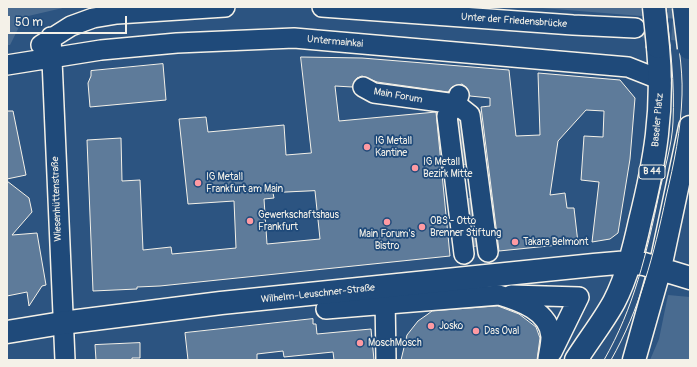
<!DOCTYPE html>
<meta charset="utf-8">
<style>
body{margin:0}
#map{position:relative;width:697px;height:367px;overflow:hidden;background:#2c5481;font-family:Pangolin,sans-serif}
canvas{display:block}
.frame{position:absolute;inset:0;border:8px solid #f4f1e8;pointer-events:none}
.scale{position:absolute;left:8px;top:16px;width:119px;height:18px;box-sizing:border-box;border:2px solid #f4f1e8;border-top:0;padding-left:5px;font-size:12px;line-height:14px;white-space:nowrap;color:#f4f1e8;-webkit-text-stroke:3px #1f4a7a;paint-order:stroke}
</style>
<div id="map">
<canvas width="697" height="367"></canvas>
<div class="frame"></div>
<div class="scale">50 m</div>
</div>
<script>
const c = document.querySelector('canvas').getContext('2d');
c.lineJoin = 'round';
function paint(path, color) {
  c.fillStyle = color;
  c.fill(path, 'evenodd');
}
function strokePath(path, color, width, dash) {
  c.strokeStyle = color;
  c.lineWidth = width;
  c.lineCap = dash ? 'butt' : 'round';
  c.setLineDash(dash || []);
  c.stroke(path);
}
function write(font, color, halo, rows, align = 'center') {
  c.font = font + ' Pangolin,sans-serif';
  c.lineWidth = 3.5;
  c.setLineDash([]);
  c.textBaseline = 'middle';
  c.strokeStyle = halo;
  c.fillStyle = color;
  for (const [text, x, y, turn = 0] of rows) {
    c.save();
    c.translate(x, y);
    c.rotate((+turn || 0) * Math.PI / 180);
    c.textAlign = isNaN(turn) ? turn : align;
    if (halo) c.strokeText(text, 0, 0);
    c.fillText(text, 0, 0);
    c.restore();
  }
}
const green = new Path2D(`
 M7,7H67L24,17L10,45H7Z
 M530,7H690V20Z
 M668,295L690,297V360H650L659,339Z`);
const water = new Path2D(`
 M462,117L468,164L461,165L455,118Z
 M471,199L477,246L470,247L464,200Z`);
const building = new Path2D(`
 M301,57L362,58L509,70L516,136L540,135L538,73L620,80L635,98L630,159L618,233L610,239L592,242L599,182L581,180L584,136L603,137L604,111L586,110L558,141L550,195L565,193L567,208H574L578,243L499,251L481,107L490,106V98L470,96L467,88L462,84L452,87L448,92L377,82L362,76L357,78L352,87L335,86L339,121L436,112L450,256L160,286L137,287V289L93,291L87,140L121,138L122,181L140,180L143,250L171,247L172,254L236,248L234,201L188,204L179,119L206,117L208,132L284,125L286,155L311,153ZM315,191L320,239L267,244L264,199L274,198L273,193Z
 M163,64L166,100L90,107L88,83L91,76V71Z
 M7,111H13L26,175L7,179Z
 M7,181L29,198L32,212L12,235L37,233L46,285L42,286L29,306L27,292L7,296Z
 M498,306L519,314L536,327L540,338L537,360H401L407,335L418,321L428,314L432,311Z
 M313,319V324H316L317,334L371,329L374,360H334L333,352L284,357L283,351L257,354V360H188L185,333Z
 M140,343V358H132V360H96L95,345Z`);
const minorTunnel = new Path2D(`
 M643,28L690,32`);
const minor = new Path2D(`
 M322,7L573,25L635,28
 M51,37L65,360
 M41,45L71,26L93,18L117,14L225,7
 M7,65L101,50L177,43L294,38L628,67L661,80
 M363,87L374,93L456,104L470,115L488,252
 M459,95L456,104L447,116L464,254
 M511,295L579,297L552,352
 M385,297L386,360
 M326,309L499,295C519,301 550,311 551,337C551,344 549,352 548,359`);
const major = new Path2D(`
 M7,332L62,323L221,303L594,265L629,262L644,264L690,278
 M576,360C588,341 603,322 614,302C627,277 634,248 640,221C655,161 664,110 658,47
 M634,360L660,268L690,127`);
const tram = new Path2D(`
 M604,360C634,308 647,252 659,194C664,170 672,146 673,122C675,83 670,45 666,7
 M611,360C640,309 654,254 666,197C674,163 681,130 682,95C683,66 677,36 673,7`);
const majorBridge = new Path2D(`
 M654,7L658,47
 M684,7L689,48`);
const markers = [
 [367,147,4,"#ff9aa2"],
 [415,168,4,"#ff9aa2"],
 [198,183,4,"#ff9aa2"],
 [250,221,4,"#ff9aa2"],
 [387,222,4,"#ff9aa2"],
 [422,227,4,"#ff9aa2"],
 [515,242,4,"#ff9aa2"],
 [431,326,4,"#ff9aa2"],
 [476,331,4,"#ff9aa2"],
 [360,343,4,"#ff9aa2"]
];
const shields = [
 [652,172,26]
];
const shieldNames = [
 ["B 44",652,172]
];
const streetNames = [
 ["Unter der Friedensbrücke",514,21,4],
 ["Untermainkai",335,42,5],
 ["Main Forum",398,96,10],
 ["Baseler Platz",658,120,-85],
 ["Wiesenhüttenstraße",57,199,-92],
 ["Wilhelm-Leuschner-Straße",318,294,-6]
];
const poiNames = [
 ["IG Metall",375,141],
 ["Kantine",375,153],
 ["IG Metall",423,162],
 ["Bezirk Mitte",423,174],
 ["IG Metall",206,177],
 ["Frankfurt am Main",206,189],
 ["Gewerkschaftshaus",258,215],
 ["Frankfurt",258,227],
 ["OBS - Otto",430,221],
 ["Brenner Stiftung",430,233],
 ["Main Forum's",387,234,"center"],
 ["Bistro",387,246,"center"],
 ["Takara Belmont",523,242],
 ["Josko",439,326],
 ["Das Oval",484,331],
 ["MoschMosch",368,343]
];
paint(green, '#496b90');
paint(water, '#738ca6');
strokePath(water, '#a7b4c0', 1);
paint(building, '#5e7b9a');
strokePath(building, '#f4f1e8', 1);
strokePath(minorTunnel, '#4a6c90', 19, [19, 10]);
strokePath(minor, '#f4f1e8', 22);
strokePath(major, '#f4f1e8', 25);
strokePath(minor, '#1f4a7a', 19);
strokePath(major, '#1f4a7a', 22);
strokePath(tram, '#f4f1e8', 1);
strokePath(majorBridge, '#f4f1e8', 25, []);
strokePath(majorBridge, '#1f4a7a', 22);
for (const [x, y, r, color] of markers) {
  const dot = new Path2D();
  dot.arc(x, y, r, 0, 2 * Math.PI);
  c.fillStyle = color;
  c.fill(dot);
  strokePath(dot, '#1f4a7a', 1.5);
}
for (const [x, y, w] of shields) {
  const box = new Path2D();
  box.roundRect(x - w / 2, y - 7, w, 14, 3);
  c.fillStyle = '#1f4a7a';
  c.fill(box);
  strokePath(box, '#f4f1e8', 1);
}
write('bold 9px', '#f4f1e8', null, shieldNames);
write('10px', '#f4f1e8', '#1f4a7a', streetNames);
write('10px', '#f4f1e8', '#1f4a7a', poiNames, 'left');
</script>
